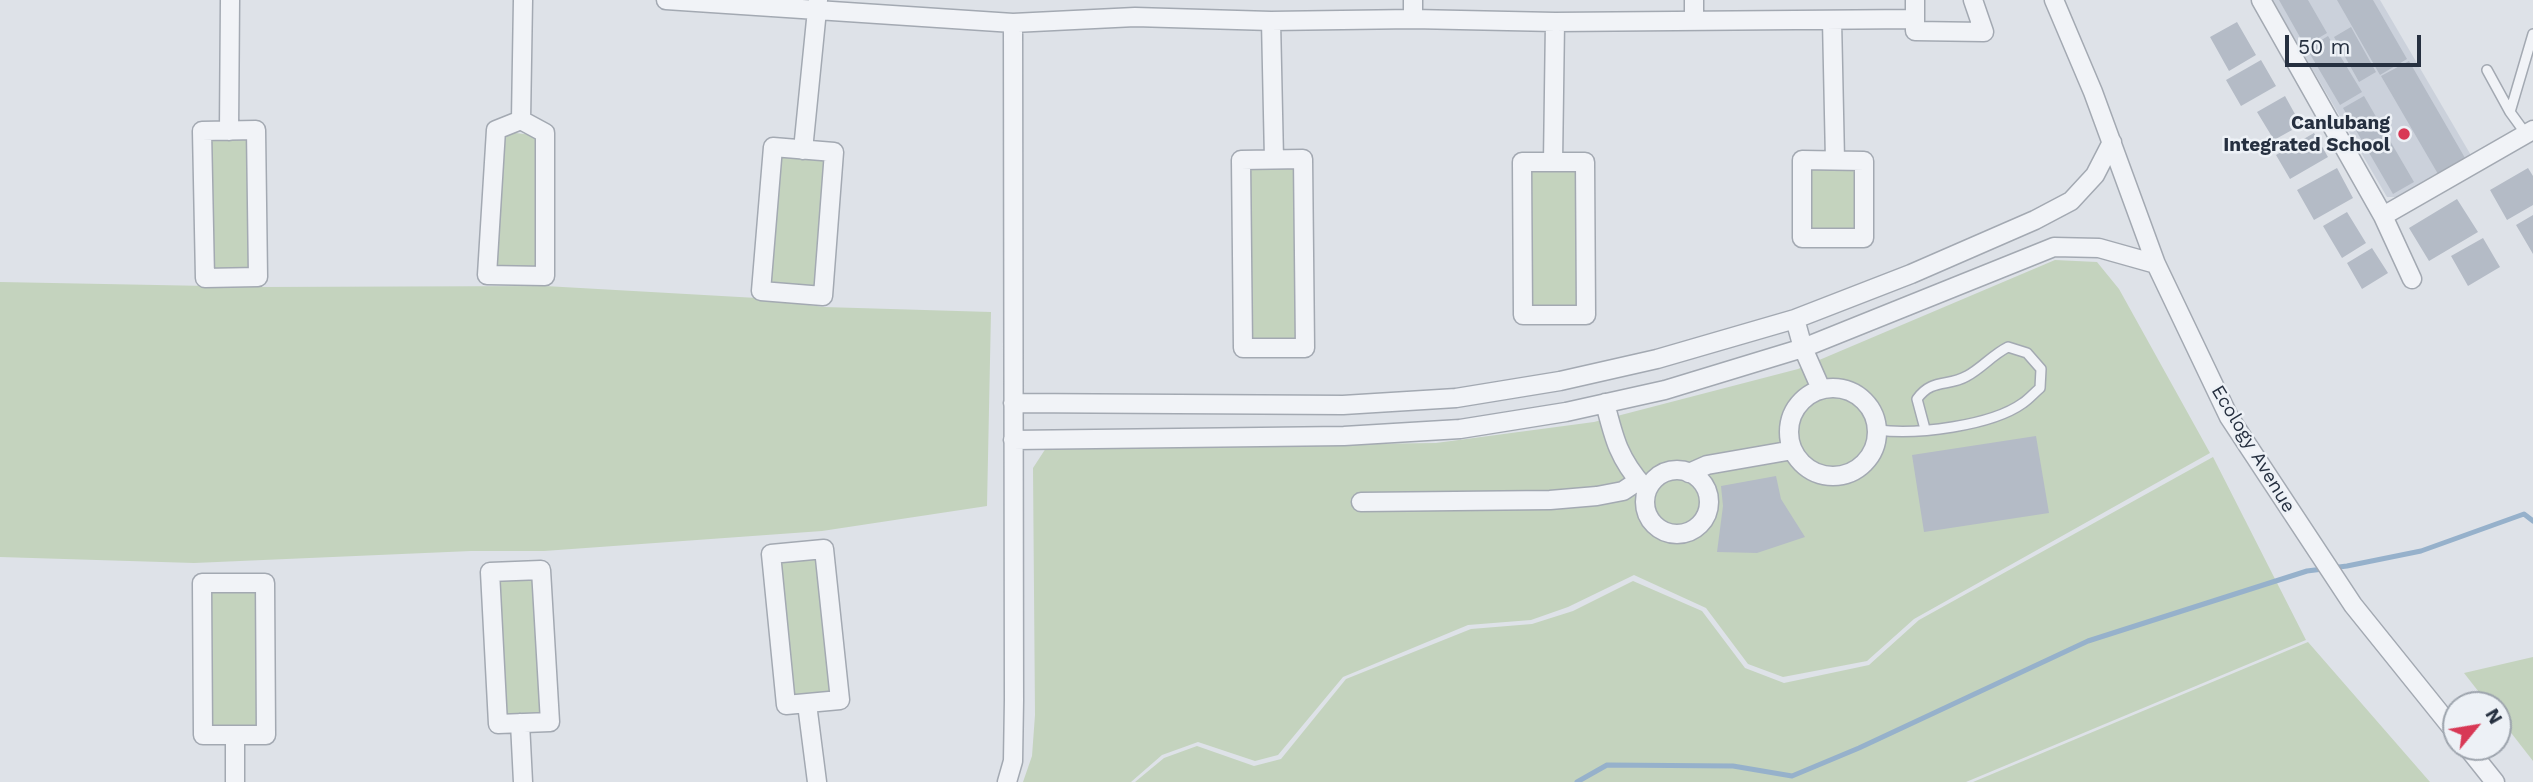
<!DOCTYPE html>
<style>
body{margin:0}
#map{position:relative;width:2533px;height:782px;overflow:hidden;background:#dee2e8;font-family:"Work Sans",sans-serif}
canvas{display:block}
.north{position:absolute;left:2442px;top:691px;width:70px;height:70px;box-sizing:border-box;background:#edf1f6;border:2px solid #9da4ad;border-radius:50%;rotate:60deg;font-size:19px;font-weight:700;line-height:28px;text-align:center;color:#263040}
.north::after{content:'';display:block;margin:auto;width:24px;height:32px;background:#d83855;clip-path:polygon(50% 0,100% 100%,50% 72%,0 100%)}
.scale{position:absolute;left:2285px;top:35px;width:136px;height:32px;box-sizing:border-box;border:4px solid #263040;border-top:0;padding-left:9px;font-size:21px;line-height:24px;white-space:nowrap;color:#263040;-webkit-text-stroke:5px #edf1f6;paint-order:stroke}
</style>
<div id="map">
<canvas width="2533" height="782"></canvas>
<div class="north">N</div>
<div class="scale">50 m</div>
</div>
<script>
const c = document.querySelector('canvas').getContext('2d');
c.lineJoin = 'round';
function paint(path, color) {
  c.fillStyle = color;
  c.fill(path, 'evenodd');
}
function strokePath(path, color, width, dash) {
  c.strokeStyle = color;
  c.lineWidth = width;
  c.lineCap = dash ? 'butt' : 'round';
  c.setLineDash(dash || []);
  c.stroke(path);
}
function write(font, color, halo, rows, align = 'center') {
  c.font = font + ' "Work Sans",sans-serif';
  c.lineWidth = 5;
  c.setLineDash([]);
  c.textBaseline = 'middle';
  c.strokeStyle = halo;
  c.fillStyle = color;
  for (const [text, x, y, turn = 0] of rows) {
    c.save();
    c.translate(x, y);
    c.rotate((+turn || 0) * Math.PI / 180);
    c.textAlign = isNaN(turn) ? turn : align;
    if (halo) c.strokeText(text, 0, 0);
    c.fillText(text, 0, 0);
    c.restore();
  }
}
const built = new Path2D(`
 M2272,0H2380L2472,157L2402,197H2387Z`);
const green = new Path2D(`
 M499,131L541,136V271L490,272Z
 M206,134H253L255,273L208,275Z
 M777,152L830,156L819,292L767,286Z
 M1245,165H1297L1299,341L1248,344Z
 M1810,167H1858L1859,231L1811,232Z
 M1576,170L1580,307L1533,308L1529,171Z
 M2055,260L2097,262L2119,289L2210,453L1914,619L1867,661L1783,677L1748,664L1706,608L1634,575L1568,607L1531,620L1468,625L1343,677L1278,755L1255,761L1198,742L1162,755L1131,782H1023L1032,756L1035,715L1033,468L1046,448L1436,443L1594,422L1798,369Z
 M0,282L261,287L545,286L757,298L824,307L991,312L987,506L822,531L544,551H471L194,563L0,557Z
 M2213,457L2306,640L1966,782H1135L1164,758L1197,746L1254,766L1281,759L1346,679L1471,629L1532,624L1573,611L1633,581L1702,611L1745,668L1784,683L1869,665L1919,620Z
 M821,553L836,696L789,701L774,557Z
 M538,573L545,718L502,720L494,576Z
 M208,589L256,590L260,728L209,731Z
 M2308,642L2430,782H1973Z
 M2533,657V761L2498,716V705H2489L2464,673Z`);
const stream = new Path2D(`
 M1577,782L1607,765L1733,766L1792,776L1859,748L2088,641L2307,571L2347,566L2421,551L2524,514L2533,521`);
const building = new Path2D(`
 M2279,0H2308L2327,33L2305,46Z
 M2337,0H2373L2407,59L2380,75Z
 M2237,22L2256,55L2229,71L2210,37Z
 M2351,27L2376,72L2359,82L2334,37Z
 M2328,36L2362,92L2340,105L2307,49Z
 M2261,60L2276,86L2241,106L2226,80Z
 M2409,61L2465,158L2438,174L2381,76Z
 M2285,96L2301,125L2274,140L2257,112Z
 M2364,96L2414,182L2393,194L2343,108Z
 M2314,133L2328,157L2290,179L2276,155Z
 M2337,168L2353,198L2314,220L2297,190Z
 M2528,168L2533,176V205L2507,220L2490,190Z
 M2457,199L2478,232L2429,261L2409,228Z
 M2347,212L2366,243L2342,258L2323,226Z
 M2533,215V254L2516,225Z
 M2483,238L2500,267L2468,286L2451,256Z
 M2372,248L2388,273L2362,289L2347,263Z
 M2036,436L2049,513L1924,532L1912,455Z
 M1776,476L1781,499L1805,537L1757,553L1717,552L1723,506L1721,486Z`);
const lane = new Path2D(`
 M2487,70L2510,112L2526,134
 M2510,112L2533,34
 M1878,430C1916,435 1991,426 2023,403C2029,399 2034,393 2040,388L2041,369L2027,353L2008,347C1992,355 1982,368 1967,376C1948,387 1932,378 1917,399L1925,429`);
const street = new Path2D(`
 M666,0L1013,23L1135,17L1271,21L1413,19L1555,22L1915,19
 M1915,0V31L1984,32L1973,0
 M2054,0L2093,92L2156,264L2229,417L2353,605L2456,733
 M2261,0L2383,216L2412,279
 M1413,19V0
 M1694,20V0
 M1832,20L1835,160
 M1271,21L1274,159
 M521,120L545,133V276L487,275L496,130Z
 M521,120L523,0
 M256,130L258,277L205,278L202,131Z
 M229,131L230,0
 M773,147L834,152L823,296L761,291Z
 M803,150L818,0
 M1303,159L1305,348H1243L1241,160Z
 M1802,160L1864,161V238H1802Z
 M1522,162H1585L1586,315H1523Z
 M1553,162L1555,22
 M2383,216L2533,130
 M1795,319L1803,348L1821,389
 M1789 432a44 44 0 1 1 88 0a44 44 0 1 1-88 0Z
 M1013,403L1343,405L1456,398L1560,381L1657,359L1795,319L1911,274L2035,220L2071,201L2095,175L2112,142
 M1605,403C1614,439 1619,459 1644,487
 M1013,440L1344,436L1460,429L1566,412L1665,390L1803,348L2054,247L2099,248L2156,264
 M1645 502a32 32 0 1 1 64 0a32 32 0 1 1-64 0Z
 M1689,473L1707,465L1793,450
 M1361,502L1550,500L1597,496L1623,491L1638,481
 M824,549L840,700L786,705L771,554Z
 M541,570L550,722L498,724L490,572Z
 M202,583H265L266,735H203Z
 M807,704L817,782
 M520,723L523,782
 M2467,747L2495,782
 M235,782V736
 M1007,782L1013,761L1014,700L1013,23`);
const markers = [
 [2404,134,7,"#d83855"]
];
const poiNames = [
 ["Canlubang",2390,123],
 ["Integrated School",2390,145]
];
const streetNames = [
 ["Ecology Avenue",2253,449,59]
];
paint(built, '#cbd1db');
paint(green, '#c4d3be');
strokePath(stream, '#96b1cb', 5);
paint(building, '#b4bbc6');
strokePath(lane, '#a3a9b2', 12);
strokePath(street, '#a3a9b2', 21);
strokePath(lane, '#f1f3f7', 9);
strokePath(street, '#f1f3f7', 18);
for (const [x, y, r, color] of markers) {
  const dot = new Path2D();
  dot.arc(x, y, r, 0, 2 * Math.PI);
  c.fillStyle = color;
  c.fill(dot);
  strokePath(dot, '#edf1f6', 2.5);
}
write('bold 19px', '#263040', '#edf1f6', poiNames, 'right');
write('19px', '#263040', '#edf1f6', streetNames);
</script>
